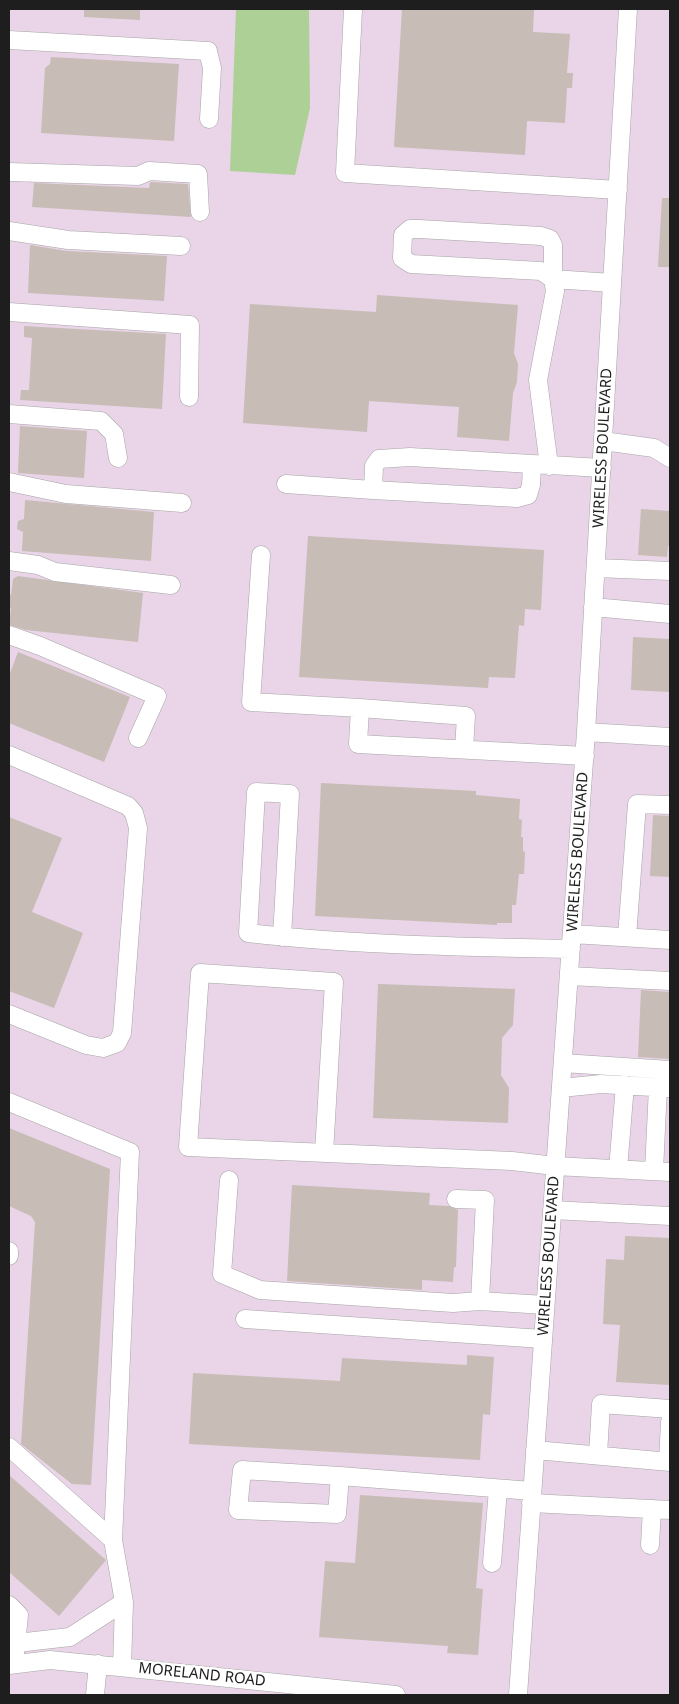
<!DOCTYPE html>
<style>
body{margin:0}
#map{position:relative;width:679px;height:1704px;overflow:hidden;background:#efeae3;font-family:"Noto Sans",sans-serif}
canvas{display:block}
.frame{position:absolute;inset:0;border:10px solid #1e1e1e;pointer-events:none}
</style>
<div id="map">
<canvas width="679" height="1704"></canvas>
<div class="frame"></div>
</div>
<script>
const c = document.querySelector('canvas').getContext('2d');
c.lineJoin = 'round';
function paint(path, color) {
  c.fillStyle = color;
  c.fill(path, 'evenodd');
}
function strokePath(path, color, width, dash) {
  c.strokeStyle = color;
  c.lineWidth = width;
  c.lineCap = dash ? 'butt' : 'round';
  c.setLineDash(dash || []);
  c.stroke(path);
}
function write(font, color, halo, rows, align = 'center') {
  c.font = font + ' "Noto Sans",sans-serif';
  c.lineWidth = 4.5;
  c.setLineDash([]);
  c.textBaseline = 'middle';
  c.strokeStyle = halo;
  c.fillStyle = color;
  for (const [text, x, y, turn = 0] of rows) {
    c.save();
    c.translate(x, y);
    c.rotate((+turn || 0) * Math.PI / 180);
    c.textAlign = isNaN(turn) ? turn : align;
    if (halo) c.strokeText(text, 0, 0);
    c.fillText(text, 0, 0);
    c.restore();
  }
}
const industrial = new Path2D(`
 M9,9H670V1695H9Z`);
const forest = new Path2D(`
 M236,9H309L310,108L295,175L230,171Z`);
const building = new Path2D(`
 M84,9H140V20L84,17Z
 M402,9H534L533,32L570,34L567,73H573L572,88H567L565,123L527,121L525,155L394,147Z
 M51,57L179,64L174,141L41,133L45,68L50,64Z
 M150,182L188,184L191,217L32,207L34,183L149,188Z
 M662,198H670V267H658Z
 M30,245L67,251L167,256L164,301L28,293Z
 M377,295L518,305L514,353L518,364L517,382L513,393L509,441L457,437L459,407L369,401L367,432L243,423L250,304L376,312Z
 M24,326L166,334L162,409L20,400L21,390H29L32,338L24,337Z
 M20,426L87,431L84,478L18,473Z
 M25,500L154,512L151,561L22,551L23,532L17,529L18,521L24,519Z
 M641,509L670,511V546H668L667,557L638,555Z
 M308,536L544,550L541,610L525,609L524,626L519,625L515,678L489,677L488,688L299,677Z
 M18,576L143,593L138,642L26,630L9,625L11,608H9V596L11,595L13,579Z
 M633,637L670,639V692L631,690Z
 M18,652L130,697L104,762L9,723V676Z
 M321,783L476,791V795L520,799L519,819L522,820L521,837H523V851L525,852L524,874H519L516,905H512V923H497V925L315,916Z
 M653,815L670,816V877L650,876Z
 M9,817L62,838L32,912L83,933L54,1008L9,991Z
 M378,984L515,989L513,1025L502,1038L501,1075L509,1088L508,1123L373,1118Z
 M641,990L670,992V1059L638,1057Z
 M9,1128L110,1169L91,1485L72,1484L21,1444L35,1222L31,1216L9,1206Z
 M292,1185L430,1193L429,1205L449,1206L458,1210L456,1267H454L453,1282L422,1280V1290L287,1281Z
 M625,1236L670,1238V1385L616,1382L620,1325L603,1324L606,1259L624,1260Z
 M467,1355L494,1357L490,1415L483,1414L480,1460L189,1444L193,1373L340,1381L342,1358L467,1365Z
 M9,1475L106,1560L59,1616L9,1572Z
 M360,1495L483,1503L476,1588L483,1589L478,1655L447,1653L448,1646L319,1637L325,1561L355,1563Z`);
const minor = new Path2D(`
 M353,9L345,173L618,190
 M9,40L208,51L212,68L209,119
 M9,172L138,176L149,171L198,174L200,212
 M9,231L68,240L181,246
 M9,312L190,325L189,397
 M9,414L101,421L114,434L118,458
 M603,441L654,448L670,458
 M532,465L531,485L528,495L517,498L373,490L374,466L379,459L410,457L602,468
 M549,466L538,380L555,291L553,279L541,271L411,264L402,258L403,235L410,229H419L541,236L550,239L553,245V279L612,283
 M9,482L66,494L182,503
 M286,484L373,490
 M261,555L251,702L360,708L358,744L585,756
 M9,561L38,565L55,572L171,585
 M596,568L670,571
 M593,607L670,614
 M9,635L40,646L157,696L138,738
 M360,708L466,716L464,749
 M586,732L670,737
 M9,755L128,806L134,813L138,828L122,1033L117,1043L103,1048L86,1045L9,1014
 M572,934L670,940
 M282,937L290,794L256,792L248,933C355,945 463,947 571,949
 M627,937L637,804L670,805
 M569,976L670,981
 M563,1063L670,1070
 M561,1088L601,1084L670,1088
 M9,1102L130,1152L113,1540L9,1447
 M324,1153L334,982L200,973L188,1147L512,1161L555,1166L670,1172
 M618,1169L625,1085
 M654,1171L658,1087
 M229,1180L222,1274L260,1290L453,1303L480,1301
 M456,1199L485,1200L480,1301L545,1305
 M552,1210L670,1216
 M9,1251V1256
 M245,1319L543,1339
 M535,1450L670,1462
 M598,1455L601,1404L670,1409
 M668,1462L670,1422
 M340,1476L242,1470L238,1510L337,1514L340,1476L532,1491
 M531,1503L670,1510
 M113,1540L124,1602L122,1667
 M650,1545L652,1509
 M492,1563L498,1489
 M9,1605L19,1615L15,1654
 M17,1643L70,1637L124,1602
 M9,1665L50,1660L396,1695
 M95,1695L98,1664
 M518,1695L586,732L628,9`);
const streetNames = [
 ["WIRELESS BOULEVARD",603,448,-87],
 ["WIRELESS BOULEVARD",578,852,-86],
 ["WIRELESS BOULEVARD",549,1256,-86],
 ["MORELAND ROAD",202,1675,6]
];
paint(industrial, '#e9d5e7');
paint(forest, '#add096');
paint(building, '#c7bcb6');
strokePath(minor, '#a5a5a5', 19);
strokePath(minor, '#fff', 18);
write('15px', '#1e1e1e', '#fff', streetNames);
</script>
